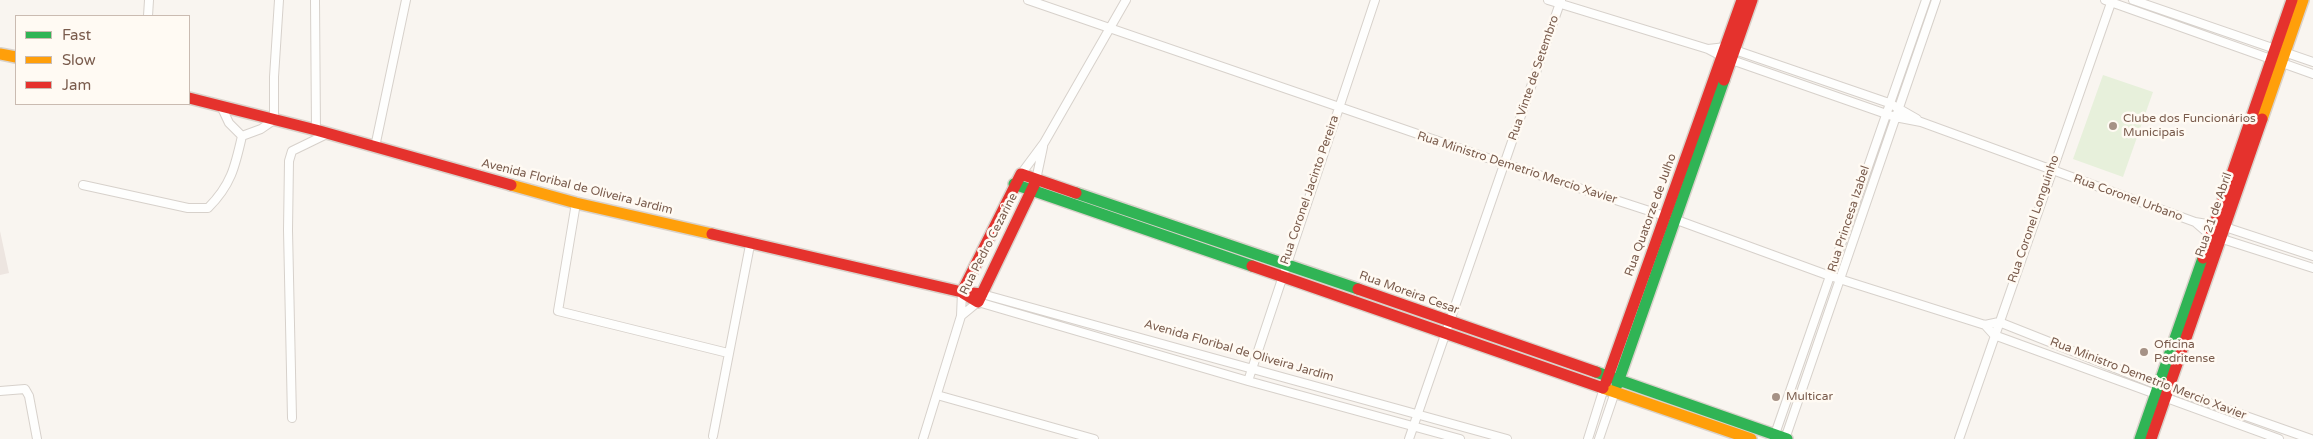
<!DOCTYPE html>
<meta charset="utf-8">
<style>
body{margin:0}
#map{position:relative;width:2313px;height:439px;overflow:hidden;background:#f9f5f0;font-family:"Varela Round",sans-serif}
canvas{display:block}
.legend{position:absolute;left:15px;top:15px;width:175px;height:90px;box-sizing:border-box;background:#fffaf3;border:1px solid #cabbb1;margin:0;padding:6px 9px;list-style:none;font-size:15px;color:#7a5c4d}
.legend li{display:flex;align-items:center;gap:10px;height:25px}
.legend b{width:25px;border:1px solid #cabbb1}
</style>
<div id="map">
<canvas width="2313" height="439"></canvas>
<ul class="legend">
<li><b style="height:6px;background:#30b455"></b>Fast</li>
<li><b style="height:6px;background:#ff9f0a"></b>Slow</li>
<li><b style="height:6px;background:#e5322d"></b>Jam</li>
</ul>
</div>
<script>
const c = document.querySelector('canvas').getContext('2d');
c.lineJoin = 'round';
function paint(path, color) {
  c.fillStyle = color;
  c.fill(path, 'evenodd');
}
function strokePath(path, color, width, dash) {
  c.strokeStyle = color;
  c.lineWidth = width;
  c.lineCap = dash ? 'butt' : 'round';
  c.setLineDash(dash || []);
  c.stroke(path);
}
function write(font, color, halo, rows, align = 'center') {
  c.font = font + ' "Varela Round",sans-serif';
  c.lineWidth = 5;
  c.setLineDash([]);
  c.textBaseline = 'middle';
  c.strokeStyle = halo;
  c.fillStyle = color;
  for (const [text, x, y, turn = 0] of rows) {
    c.save();
    c.translate(x, y);
    c.rotate((+turn || 0) * Math.PI / 180);
    c.textAlign = isNaN(turn) ? turn : align;
    if (halo) c.strokeText(text, 0, 0);
    c.fillText(text, 0, 0);
    c.restore();
  }
}
const industrial = new Path2D(`
 M0,231L9,273L0,275Z`);
const green = new Path2D(`
 M2103,75L2153,92L2123,177L2073,159Z`);
const street = new Path2D(`
 M315,0L316,130
 M1028,0L1505,164L1674,219L1830,276L1985,325L1999,322L2158,385L2311,439
 M1548,0L1708,49L1723,57L1895,117L1921,122L2195,222L2225,227L2313,256
 M2105,0L2313,74
 M2133,0L2313,62
 M148,16L149,0
 M1708,49L1726,47L1889,103L1917,119
 M221,106L229,123L242,136L261,129L274,120V77L279,0
 M375,147L406,0
 M1021,174L1044,143L1126,0
 M1036,180L1043,147
 M83,185L188,208H208C231,185 235,167 242,136
 M576,203L558,311L728,353
 M2195,222L2210,235L2313,268
 M982,294C1157,342 1332,392 1507,439
 M961,316L962,292
 M1985,325L1994,335L2279,439
 M1248,381L1375,0
 M0,391L25,389L29,396L37,439
 M937,395L1094,439
 M292,418L288,230L289,161L292,151L327,134
 M713,436L750,245
 M1774,437L1926,0
 M923,439L961,316L978,302L1248,381L1460,439
 M1409,439L1561,0
 M1588,439L1604,388
 M1599,439L1615,392
 M1785,439L1936,0
 M1959,439L2112,0`);
const fast = new Path2D(`
 M1014,184L1252,266
 M1076,193L1358,289
 M1596,372L1787,439
 M1617,385L1724,80
 M2140,439L2203,258`);
const slow = new Path2D(`
 M0,54L16,57
 M2262,119L2303,0
 M511,185L576,203L712,234
 M1603,388L1751,439`);
const jam = new Path2D(`
 M1724,80L1752,0
 M189,98L316,130L511,185
 M712,234L962,292L982,294
 M2203,258L2292,0
 M1252,266L1603,388
 M1358,289L1596,372
 M962,292L1021,174L1076,193
 M963,293L978,302L1035,183
 M1606,382L1742,0
 M2151,439L2262,119`);
const markers = [
 [2113,126,5,"#a69286"],
 [2144,352,5,"#a69286"],
 [1776,397,5,"#a69286"]
];
const streetNames = [
 ["Rua Vinte de Setembro",1534,78,-71],
 ["Rua Ministro Demetrio Mercio Xavier",1517,168,18],
 ["Avenida Floribal de Oliveira Jardim",577,187,14],
 ["Rua Coronel Jacinto Pereira",1310,190,-71],
 ["Rua Coronel Urbano",2128,198,20],
 ["Rua Quatorze de Julho",1651,215,-70],
 ["Rua 21 de Abril",2214,215,-71],
 ["Rua Princesa Izabel",1849,219,-72],
 ["Rua Coronel Longuinho",2034,219,-71],
 ["Rua Pedro Cezarine",989,244,-63],
 ["Rua Moreira Cesar",1409,293,20],
 ["Avenida Floribal de Oliveira Jardim",1239,351,16],
 ["Rua Ministro Demetrio Mercio Xavier",2148,379,21]
];
const poiNames = [
 ["Clube dos Funcionários",2123,119],
 ["Municipais",2123,133],
 ["Oficina",2154,345],
 ["Pedritense",2154,359],
 ["Multicar",1786,397]
];
paint(industrial, '#ede5e0');
paint(green, '#e7f0db');
strokePath(street, '#d7d1cb', 10);
strokePath(fast, '#d9d2cb', 14);
strokePath(slow, '#d9d2cb', 14);
strokePath(jam, '#d9d2cb', 14);
strokePath(street, '#fefefd', 8);
strokePath(fast, '#30b455', 11);
strokePath(slow, '#ff9f0a', 11);
strokePath(jam, '#e5322d', 11);
for (const [x, y, r, color] of markers) {
  const dot = new Path2D();
  dot.arc(x, y, r, 0, 2 * Math.PI);
  c.fillStyle = color;
  c.fill(dot);
  strokePath(dot, '#fffaf3', 2);
}
write('12px', '#7a5c4d', '#fffaf3', streetNames);
write('12px', '#7a5c4d', '#fffaf3', poiNames, 'left');
</script>
